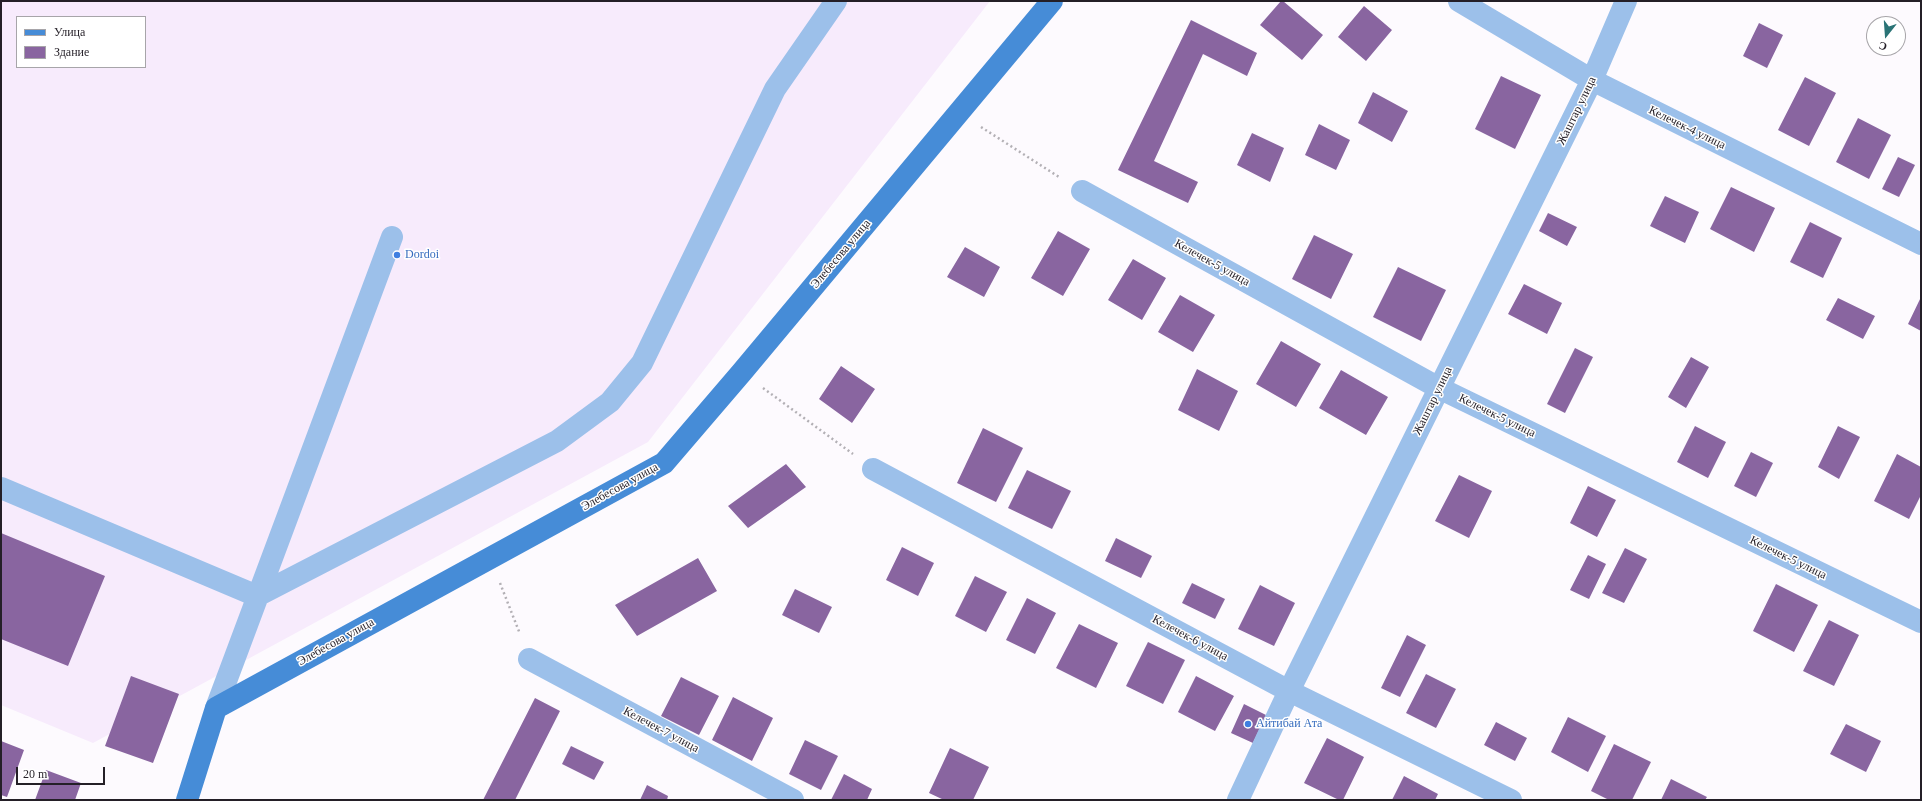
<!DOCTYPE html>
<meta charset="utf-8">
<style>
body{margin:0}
#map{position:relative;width:1922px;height:801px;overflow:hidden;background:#fdfafe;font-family:"Times New Roman",serif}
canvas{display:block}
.frame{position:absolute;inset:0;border:2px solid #241f27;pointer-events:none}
.legend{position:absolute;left:16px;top:16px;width:130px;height:52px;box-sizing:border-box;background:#fff;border:1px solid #a7a5a9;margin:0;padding:5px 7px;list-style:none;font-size:12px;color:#241f27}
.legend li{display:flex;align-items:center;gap:8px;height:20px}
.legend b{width:20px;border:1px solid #a7a5a9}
.north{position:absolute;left:1866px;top:16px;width:40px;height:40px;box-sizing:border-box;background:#fff;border:1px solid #a7a5a9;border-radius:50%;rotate:197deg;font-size:11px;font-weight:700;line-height:16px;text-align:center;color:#241f27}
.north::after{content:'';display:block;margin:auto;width:14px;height:18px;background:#2a7476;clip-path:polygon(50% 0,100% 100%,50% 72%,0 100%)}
.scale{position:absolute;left:16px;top:767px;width:89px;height:18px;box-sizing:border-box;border:2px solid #241f27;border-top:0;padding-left:5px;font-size:12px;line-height:14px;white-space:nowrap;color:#241f27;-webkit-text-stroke:3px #fff;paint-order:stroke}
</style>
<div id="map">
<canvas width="1922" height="801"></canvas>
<div class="frame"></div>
<ul class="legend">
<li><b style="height:5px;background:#468cd7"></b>Улица</li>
<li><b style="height:11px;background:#8965a0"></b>Здание</li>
</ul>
<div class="north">С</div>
<div class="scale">20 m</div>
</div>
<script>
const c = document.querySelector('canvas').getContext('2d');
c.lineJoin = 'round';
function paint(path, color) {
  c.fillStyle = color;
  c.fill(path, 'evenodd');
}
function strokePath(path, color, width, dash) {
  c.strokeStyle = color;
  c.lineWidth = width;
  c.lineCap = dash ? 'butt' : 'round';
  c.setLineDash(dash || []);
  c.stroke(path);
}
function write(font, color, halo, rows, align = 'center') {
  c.font = font + ' "Times New Roman",serif';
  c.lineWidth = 3;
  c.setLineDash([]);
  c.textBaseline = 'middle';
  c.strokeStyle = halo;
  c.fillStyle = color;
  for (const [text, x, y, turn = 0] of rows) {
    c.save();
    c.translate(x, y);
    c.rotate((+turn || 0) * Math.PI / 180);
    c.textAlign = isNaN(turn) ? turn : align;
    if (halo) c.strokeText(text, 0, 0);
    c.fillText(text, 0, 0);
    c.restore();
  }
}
const built = new Path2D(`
 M1,1H990L648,442L93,743L1,705ZM17,17H145V67H17Z`);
const building = new Path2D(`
 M1281,1H1283L1323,35L1302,60L1260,25Z
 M1364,6L1392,30L1366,61L1338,37Z
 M1191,20L1257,53L1247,76L1203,54L1154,161L1198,182L1188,203L1118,170Z
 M1759,23L1783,35L1767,68L1743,56Z
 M1501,76L1541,95L1515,149L1475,129Z
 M1805,77L1836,93L1809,146L1778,130Z
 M1373,92L1408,111L1392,142L1358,123Z
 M1858,118L1891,135L1869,179L1836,162Z
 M1319,124L1350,140L1336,170L1305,155Z
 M1252,133L1284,148L1270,182L1237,165Z
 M1898,157L1915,165L1899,197L1882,189Z
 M1731,187L1775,208L1754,252L1710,229Z
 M1665,196L1699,212L1685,243L1650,226Z
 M1548,213L1577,227L1567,246L1539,231Z
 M1810,222L1842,238L1823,278L1790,262Z
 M1058,231L1090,249L1063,296L1031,278Z
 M1314,235L1353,254L1331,299L1292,279Z
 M965,247L1000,267L984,297L947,277Z
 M1133,259L1166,278L1142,320L1108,300Z
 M1398,267L1446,290L1421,341L1373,317Z
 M1524,284L1562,303L1547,334L1508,314Z
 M1180,295L1215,315L1193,352L1158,332Z
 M1921,297V331L1908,324Z
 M1838,298L1875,316L1863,339L1826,320Z
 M1281,341L1321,364L1296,407L1256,384Z
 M1575,348L1593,357L1565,413L1547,404Z
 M1691,357L1709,367L1686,408L1668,397Z
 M841,366L875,389L852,423L819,399Z
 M1197,369L1238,391L1219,431L1178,410Z
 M1341,370L1388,397L1366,435L1319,408Z
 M1695,426L1726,442L1708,478L1677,462Z
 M1838,426L1860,437L1839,479L1818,467Z
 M983,428L1023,448L996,502L957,483Z
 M1751,452L1773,463L1756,497L1734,486Z
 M1897,454L1921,467V495L1909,519L1874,501Z
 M786,464L806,487L748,528L728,506Z
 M1027,470L1071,491L1052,529L1008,508Z
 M1459,475L1492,491L1469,538L1435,521Z
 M1588,486L1616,500L1597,537L1570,523Z
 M1,533L105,576L68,666L1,639Z
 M1116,538L1152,556L1141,578L1105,561Z
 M902,547L934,563L918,596L886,580Z
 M1625,548L1647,559L1624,603L1602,593Z
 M1588,555L1606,564L1589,599L1570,590Z
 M698,558L717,591L637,636L615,605Z
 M975,576L1007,592L986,632L955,616Z
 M1192,583L1225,599L1215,619L1182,603Z
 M1776,584L1818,605L1794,652L1753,631Z
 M1260,585L1295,603L1274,646L1238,629Z
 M795,589L832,607L819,633L782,615Z
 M1027,598L1056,613L1035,654L1006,640Z
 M1829,620L1859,635L1834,686L1803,671Z
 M1079,624L1118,643L1096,688L1056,668Z
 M1407,635L1426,645L1400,697L1381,688Z
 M1148,642L1185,660L1163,704L1126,686Z
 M1426,674L1456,689L1436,728L1406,713Z
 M131,676L179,694L153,763L105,746Z
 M1196,676L1234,696L1215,731L1178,712Z
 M681,677L719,696L699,735L661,716Z
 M733,697L773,718L752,761L712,740Z
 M535,698L560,711L515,800H483Z
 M1244,704L1266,715L1253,743L1231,733Z
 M1568,717L1606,736L1588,772L1551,752Z
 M1496,722L1527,738L1515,761L1484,745Z
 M1846,724L1881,741L1866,772L1830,754Z
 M1327,738L1364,757L1343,800H1339L1304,783Z
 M805,740L838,756L821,790L789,774Z
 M1,741L24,750L7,797L1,795Z
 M1614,744L1651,762L1632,800H1609L1591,791Z
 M571,746L604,762L594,780L562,764Z
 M950,748L989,767L973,800H944L929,793Z
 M46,770L81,783L75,800H35Z
 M844,774L872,789L867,800H831Z
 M1404,776L1438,794L1435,800H1392Z
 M1671,779L1707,797L1705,800H1661Z
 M647,785L668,796L667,800H640Z`);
const path = new Path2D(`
 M981,127L1059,177
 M763,388L853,454
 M500,583L520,634`);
const minor = new Path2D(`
 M1459,1L1592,80L1921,244
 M1082,191L1439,388L1921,622
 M873,469L1289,691L1511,800
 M1,488L257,596L557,441L610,402L642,363L775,89L836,1
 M529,659L793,800
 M216,708L392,237
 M1238,800L1289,691L1592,80L1626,1`);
const major = new Path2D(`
 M187,800L216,708L664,463L742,372L1052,1`);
const markers = [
 [397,255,4,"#3f7fe0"],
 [1248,724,4,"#3f7fe0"]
];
const streetNames = [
 ["Жаштар улица",1577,111,-64],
 ["Келечек-4 улица",1687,128,26],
 ["Элебесова улица",841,254,-50],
 ["Келечек-5 улица",1212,263,29],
 ["Жаштар улица",1433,401,-64],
 ["Келечек-5 улица",1497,416,26],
 ["Элебесова улица",620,487,-29],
 ["Келечек-5 улица",1788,558,26],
 ["Келечек-6 улица",1190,638,28],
 ["Элебесова улица",336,642,-29],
 ["Келечек-7 улица",661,730,28]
];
const shopNames = [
 ["Dordoi",405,255],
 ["Айтибай Ата",1256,724]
];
paint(built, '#f7ebfc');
paint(building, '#8965a0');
strokePath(path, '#b3b0b5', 2.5, [2, 3]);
strokePath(minor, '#9cc0ea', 22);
strokePath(major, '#468cd7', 22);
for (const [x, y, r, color] of markers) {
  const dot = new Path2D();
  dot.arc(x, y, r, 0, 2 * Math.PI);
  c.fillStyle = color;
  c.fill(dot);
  strokePath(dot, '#fff', 1.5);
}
write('12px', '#241f27', '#fff', streetNames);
write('12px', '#366cbe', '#fff', shopNames, 'left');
</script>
